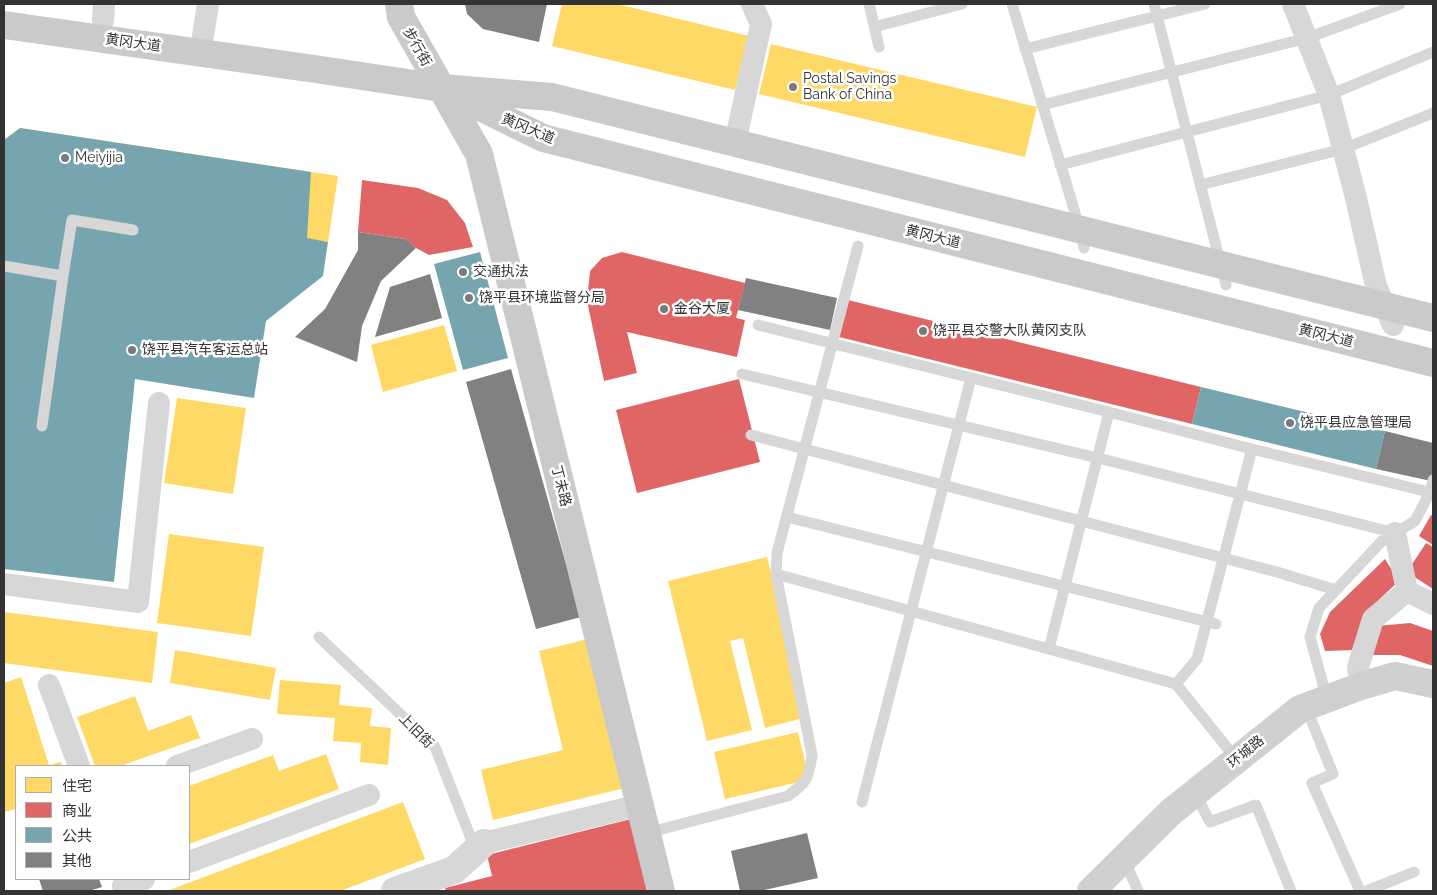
<!DOCTYPE html>
<meta charset="utf-8">
<style>
body{margin:0}
#map{position:relative;width:1437px;height:895px;overflow:hidden;background:#fff;font-family:Raleway,"Noto Sans SC",sans-serif}
canvas{display:block}
.frame{position:absolute;inset:0;border:5px solid #333;pointer-events:none}
.legend{position:absolute;left:15px;top:765px;width:175px;height:115px;box-sizing:border-box;background:#fff;border:1px solid #adadad;margin:0;padding:6px 9px;list-style:none;font-size:15px;color:#333}
.legend li{display:flex;align-items:center;gap:10px;height:25px}
.legend b{width:25px;border:1px solid #adadad}
</style>
<div id="map">
<canvas width="1437" height="895"></canvas>
<div class="frame"></div>
<ul class="legend">
<li><b style="height:14px;background:#ffd966"></b>住宅</li>
<li><b style="height:14px;background:#e06666"></b>商业</li>
<li><b style="height:14px;background:#76a5af"></b>公共</li>
<li><b style="height:14px;background:#818181"></b>其他</li>
</ul>
</div>
<script>
const c = document.querySelector('canvas').getContext('2d');
c.lineJoin = 'round';
function paint(path, color) {
  c.fillStyle = color;
  c.fill(path, 'evenodd');
}
function strokePath(path, color, width, dash) {
  c.strokeStyle = color;
  c.lineWidth = width;
  c.lineCap = dash ? 'butt' : 'round';
  c.setLineDash(dash || []);
  c.stroke(path);
}
function write(font, color, halo, rows, align = 'center') {
  c.font = font + ' Raleway,"Noto Sans SC",sans-serif';
  c.lineWidth = 5;
  c.setLineDash([]);
  c.textBaseline = 'middle';
  c.strokeStyle = halo;
  c.fillStyle = color;
  for (const [text, x, y, turn = 0] of rows) {
    c.save();
    c.translate(x, y);
    c.rotate((+turn || 0) * Math.PI / 180);
    c.textAlign = isNaN(turn) ? turn : align;
    if (halo) c.strokeText(text, 0, 0);
    c.fillText(text, 0, 0);
    c.restore();
  }
}
const homes = new Path2D(`
 M562,4H617L749,36L735,90L552,46Z
 M771,44L1037,107L1025,157L759,94Z
 M20,128L338,176L328,242L45,200L37,252L4,247V140Z
 M4,288L29,291L5,481H4Z
 M444,325L457,371L383,392L371,345Z
 M177,398L246,408L233,494L164,483Z
 M169,534L264,547L251,636L157,623Z
 M767,557L807,717L765,728L743,638L730,641L752,730L707,741L668,581Z
 M4,612L158,632L152,683L4,663Z
 M588,639L625,788L493,820L481,770L563,750L539,651Z
 M175,650L276,668L270,700L170,683Z
 M21,677L49,765L61,762L62,766H16V809L4,812V683Z
 M280,680L341,685L339,705L372,708L370,726L391,728L388,765L360,762L361,743L333,741L335,718L277,714Z
 M135,696L148,731L191,715L200,738L120,766H95L77,717Z
 M798,732L806,766L799,782L725,799L714,752Z
 M326,754L339,789L189,844V786L273,755L279,771Z
 M403,802L425,859L340,891H167Z
 M633,821L651,891H606L591,831Z
 M588,833L600,879L556,891H504L495,858Z`);
const shops = new Path2D(`
 M362,180L418,188L447,200L465,223L473,247L429,255L416,248L406,239L358,232Z
 M622,252L745,283L736,318L745,320L737,357L627,332L637,373L604,381L587,301L590,271L602,258Z
 M848,300L1201,387L1192,424L839,337Z
 M739,379L760,462L637,493L616,410Z
 M1431,515L1433,516V545L1419,536Z
 M1426,543L1433,547V589L1407,572Z
 M1385,559L1399,581L1369,609L1353,650L1325,651L1320,634L1330,612Z
 M1410,623L1433,631V666L1400,655H1368L1377,626Z
 M635,818L653,891H446L445,888L492,876L487,855Z`);
const public = new Path2D(`
 M20,128L311,172L307,238L328,242L323,276L266,321L254,398L135,379L114,582L4,569V140Z
 M480,252L508,358L463,370L434,264Z
 M1201,387L1385,431L1376,469L1192,424Z`);
const building = new Path2D(`
 M465,4H547L539,42L483,29L467,14Z
 M358,232L406,239L416,248L381,281L362,326L357,362L295,337L325,309L358,250Z
 M430,274L442,318L375,337L390,287Z
 M746,278L837,298L830,330L738,310Z
 M511,369L581,617L536,629L466,382Z
 M1385,431L1433,443V471L1431,481L1376,469Z
 M807,833L818,878L760,891H740L731,851Z
 M39,879H99L102,887L89,891H43Z`);
const service = new Path2D(`
 M869,4L879,47
 M1012,4L1074,209L1084,248
 M1154,4L1226,285
 M874,27L962,4
 M1025,49L1205,4
 M1042,105L1307,38L1400,4
 M1060,165L1329,95L1433,52
 M1200,185L1343,149L1433,113
 M4,266L63,276L72,220L133,230
 M758,325L1109,412L1252,449L1433,493
 M742,374L1098,458L1395,533
 M42,426L63,276
 M751,435L1277,572L1336,590
 M787,517L1216,624
 M776,574L1176,684L1237,760
 M319,637L435,747L476,851
 M1049,649L1109,412
 M1176,684L1197,659L1252,449
 M1327,699L1310,637L1319,608L1382,541L1415,521L1430,492L1433,480
 M1306,707L1333,774L1312,783L1360,891
 M1195,793L1210,822L1256,805L1291,891
 M862,802L971,378
 M647,833L788,796C807,782 809,778 812,755L776,574L777,553L858,246
 M1124,859L1138,891
 M1366,891L1414,872`);
const minor = new Path2D(`
 M1293,4L1329,95L1356,198L1376,286L1393,325
 M103,20L104,4
 M203,36L208,4
 M735,143L761,24L752,4
 M1395,533L1407,591L1433,604
 M4,584L138,602L159,403
 M49,685L79,766
 M1361,686L1358,667L1373,619L1407,591
 M177,766L252,739
 M484,843L640,805
 M189,862L369,795
 M123,886L144,879`);
const tertiary = new Path2D(`
 M395,891L454,870L484,843`);
const secondary = new Path2D(`
 M1091,891L1171,812L1300,709L1361,686L1395,676L1433,684`);
const primary = new Path2D(`
 M399,4L401,17L479,154L661,891
 M4,25L315,69L441,88L552,97L1433,318
 M454,94L543,138L1433,363`);
const markers = [
 [793,87,5,"#7a7a7a"],
 [65,158,5,"#7a7a7a"],
 [463,272,5,"#7a7a7a"],
 [469,298,5,"#7a7a7a"],
 [664,309,5,"#7a7a7a"],
 [923,331,5,"#7a7a7a"],
 [132,350,5,"#7a7a7a"],
 [1290,423,5,"#7a7a7a"]
];
const streetNames = [
 ["黄冈大道",133,43,8],
 ["步行街",417,47,60],
 ["黄冈大道",528,129,23],
 ["黄冈大道",933,237,14],
 ["黄冈大道",1326,336,14],
 ["丁未路",561,486,76],
 ["上旧街",416,731,45],
 ["环城路",1246,752,-39]
];
const poiNames = [
 ["Postal Savings",803,79],
 ["Bank of China",803,95],
 ["Meiyijia",75,158],
 ["交通执法",473,272],
 ["饶平县环境监督分局",479,298],
 ["金谷大厦",674,309],
 ["饶平县交警大队黄冈支队",933,331],
 ["饶平县汽车客运总站",142,350],
 ["饶平县应急管理局",1300,423]
];
paint(homes, '#ffd966');
paint(shops, '#e06666');
paint(public, '#76a5af');
paint(building, '#818181');
strokePath(service, '#d7d7d7', 11);
strokePath(minor, '#d7d7d7', 22);
strokePath(tertiary, '#d7d7d7', 28);
strokePath(secondary, '#d0d0d0', 28);
strokePath(primary, '#cacaca', 28);
for (const [x, y, r, color] of markers) {
  const dot = new Path2D();
  dot.arc(x, y, r, 0, 2 * Math.PI);
  c.fillStyle = color;
  c.fill(dot);
  strokePath(dot, '#fff', 2);
}
write('14px', '#333', '#fff', streetNames);
write('14px', '#333', '#fff', poiNames, 'left');
</script>
